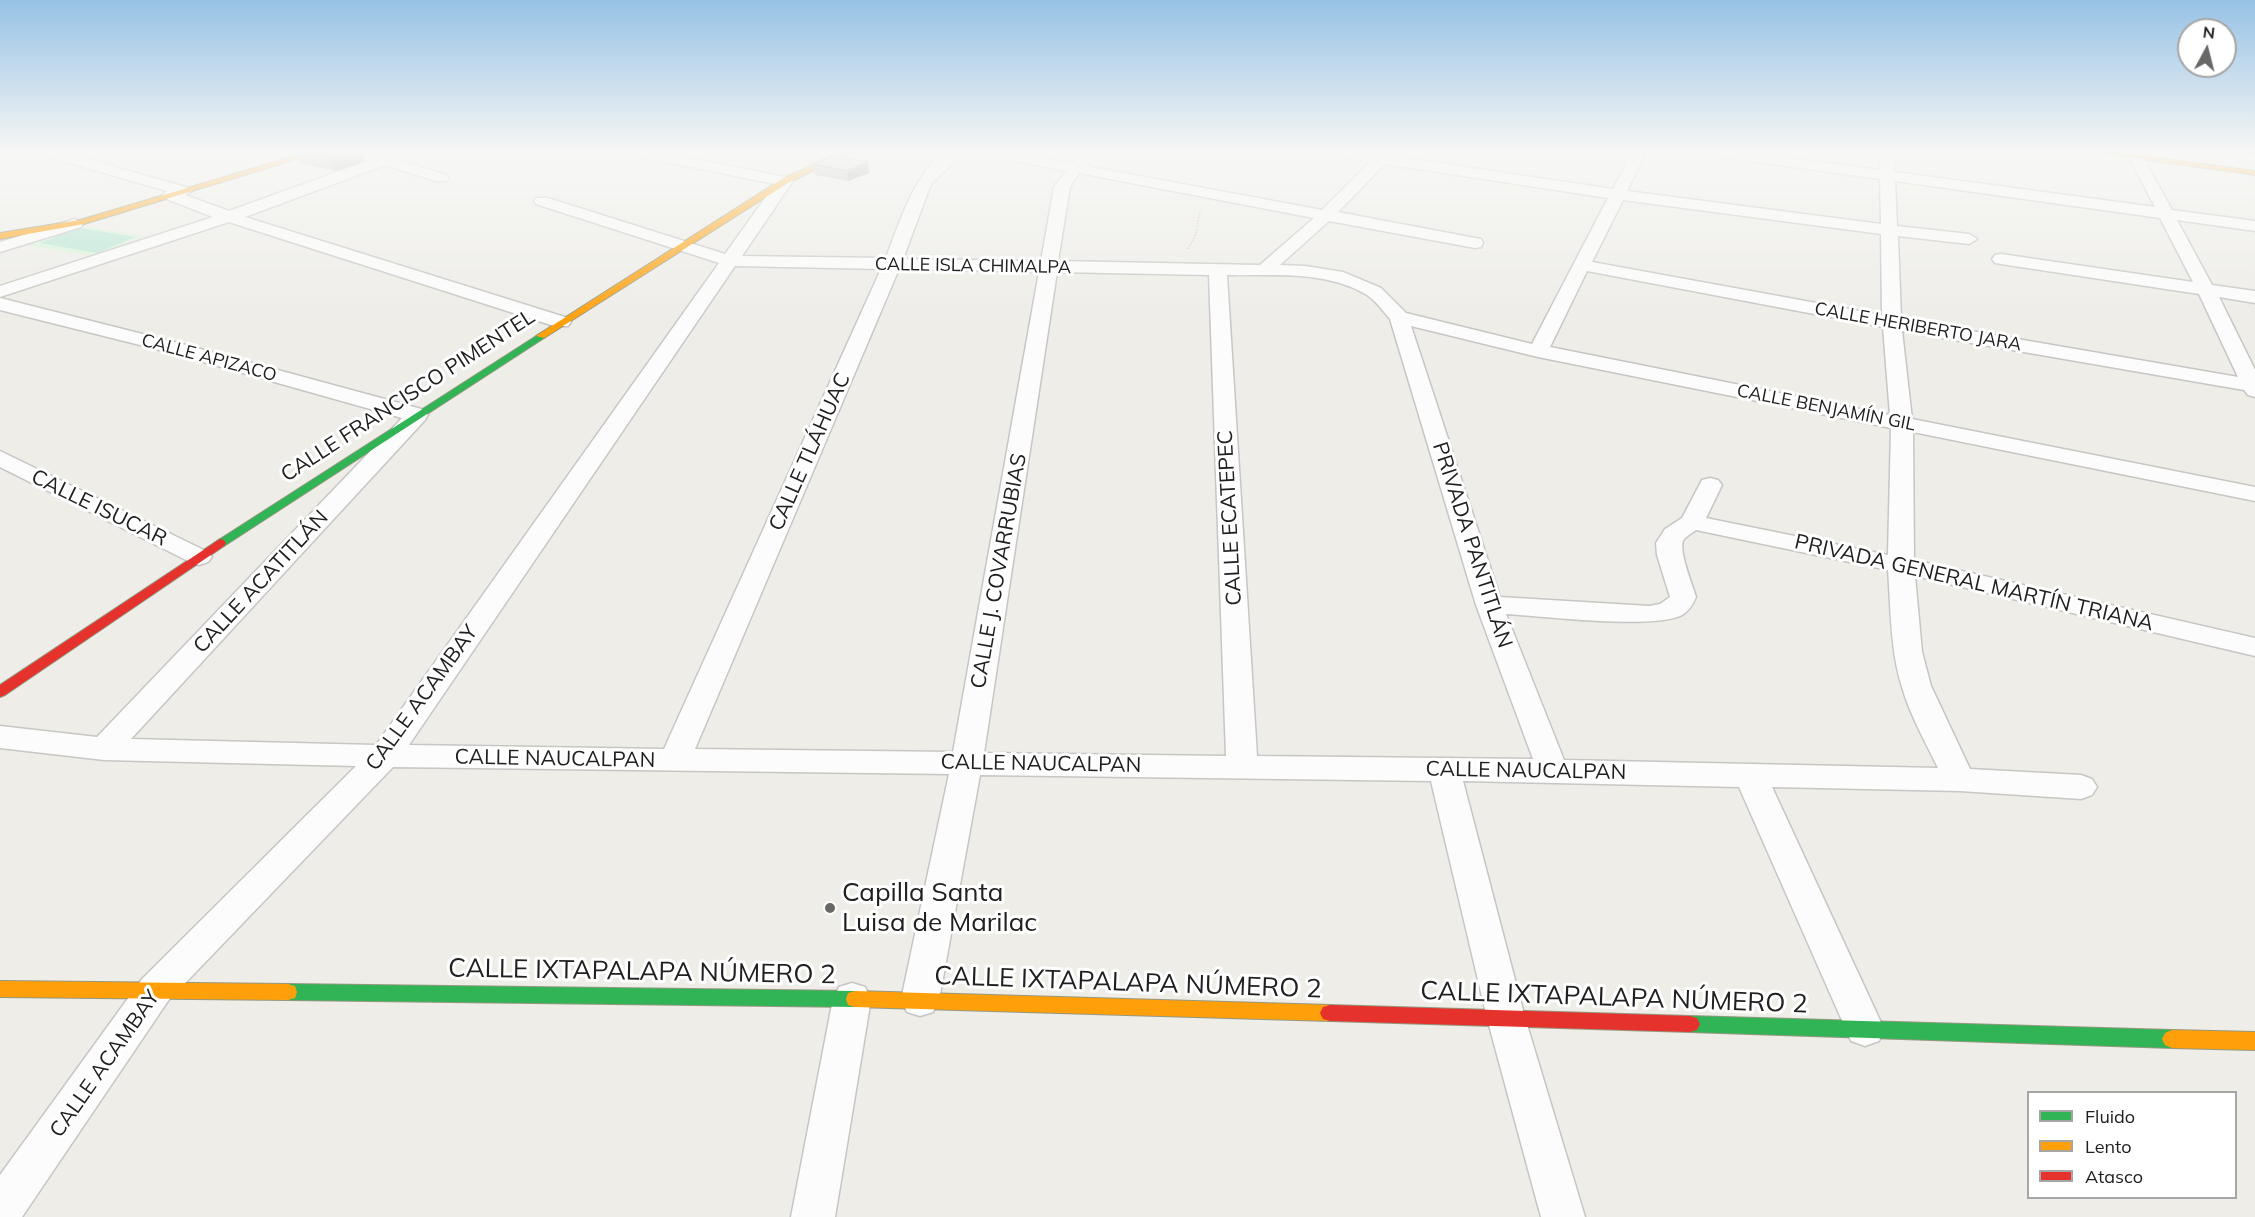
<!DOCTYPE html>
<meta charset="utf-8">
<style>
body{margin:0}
#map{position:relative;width:2255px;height:1217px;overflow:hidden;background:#eeede8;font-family:Mulish,sans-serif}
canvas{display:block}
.legend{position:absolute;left:2027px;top:1091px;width:210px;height:108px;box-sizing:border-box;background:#fff;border:2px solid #a6a6a6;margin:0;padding:8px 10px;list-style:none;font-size:18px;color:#202020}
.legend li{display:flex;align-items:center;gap:12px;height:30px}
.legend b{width:30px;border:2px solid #a6a6a6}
.north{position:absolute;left:2177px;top:18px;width:60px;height:60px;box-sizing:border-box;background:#fff;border:2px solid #a6a6a6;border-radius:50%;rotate:7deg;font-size:16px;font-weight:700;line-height:24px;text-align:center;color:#202020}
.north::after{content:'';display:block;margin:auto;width:21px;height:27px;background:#686866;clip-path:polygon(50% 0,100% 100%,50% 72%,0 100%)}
</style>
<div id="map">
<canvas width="2255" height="1217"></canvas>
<ul class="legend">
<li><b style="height:8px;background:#30b455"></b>Fluido</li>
<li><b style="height:8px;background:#ff9f0a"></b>Lento</li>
<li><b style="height:8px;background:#e5322d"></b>Atasco</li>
</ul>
<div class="north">N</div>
</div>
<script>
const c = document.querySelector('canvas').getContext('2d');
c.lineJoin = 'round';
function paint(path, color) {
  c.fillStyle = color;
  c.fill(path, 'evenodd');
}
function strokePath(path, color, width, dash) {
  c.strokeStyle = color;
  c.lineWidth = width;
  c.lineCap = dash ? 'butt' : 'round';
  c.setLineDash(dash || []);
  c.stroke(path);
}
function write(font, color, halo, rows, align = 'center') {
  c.font = font + ' Mulish,sans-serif';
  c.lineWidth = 6;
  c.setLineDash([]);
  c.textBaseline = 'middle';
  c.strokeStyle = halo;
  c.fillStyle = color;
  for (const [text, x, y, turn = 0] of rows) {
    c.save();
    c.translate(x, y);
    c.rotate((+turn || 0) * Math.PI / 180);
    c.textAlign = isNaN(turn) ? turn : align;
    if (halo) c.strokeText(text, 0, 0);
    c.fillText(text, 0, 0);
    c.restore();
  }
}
const park = new Path2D(`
 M82,226L145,236L94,256L23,245Z`);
const pitch = new Path2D(`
 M79,228L135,237L97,253L40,243Z`);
const path = new Path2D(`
 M1188,249L1196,234L1200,211`);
const street = new Path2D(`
 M40,152H63L189,188L192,191L185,195L229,211L373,159L374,155L413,152L399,160L446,175L449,178L446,181H436L385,165L245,217L568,318L571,322L568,326H554L229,222L0,297V286L213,217L164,198L162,195L167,191L42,155Z
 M629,152H659L790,178L793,181L742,256L886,258C896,232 919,158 950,152C954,151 960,152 964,152L931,184L903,259L1041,261L1054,187L1066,171L989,156L982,152H1013L1072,163L1085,152H1101L1086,166L1322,210L1370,162L1334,156L1327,152L1378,154L1395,152L1392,156L1613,189L1632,152H1646L1627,191L1881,224L1880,179L1713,156L1706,152H1746L1880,170V152H1894L1895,172L2155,207L2129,157L2136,153L2141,154L2172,210L2255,221V231L2177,220L2212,285L2255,291V303L2219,297L2255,370V397L2248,395L2244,390L1902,331L1912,419L2255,487V501L1913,432L1914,560L2255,638V656L1915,576L1922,652L1931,686L1970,769L2081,775L2092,779L2097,787L2092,795L2081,799L1960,791L1772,787L1884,1029L1879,1041L1865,1046L1851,1041L1739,787L1463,781L1525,1018L1585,1217H1541L1487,1018L1431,781L980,775L939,1000L933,1012L920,1016L907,1012L901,1000L949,774L393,767L168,1001L22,1217H0V1175L142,979L356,766L104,760L0,748V726L97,737L402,418L168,352L0,310V298L182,344L425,410L428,415L425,420L131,739L376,745L719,263L536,204L534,201L536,198H548L725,254L775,184L636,156ZM1385,164L1608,198L1532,344L1406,313L1381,288L1343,272L1305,266L1280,265L1329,221L1475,248L1481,247L1483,243L1481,239L1475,238L1338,212ZM1079,173L1314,218L1260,265L1058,261L1070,187ZM1895,181L2160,218L2193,282L2001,254L1995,255L1992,259L1995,263L2001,264L2199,294L2238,377L1901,319L1898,236L1969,244L1977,239L1969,234L1897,226ZM1623,200L1881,234L1882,315L1592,262ZM735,266L881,269L664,749L409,745ZM899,269L1039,272L953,752L695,749ZM1587,271L1883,327L1890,415L1550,347ZM1057,272L1209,275L1226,756L984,753ZM1227,275C1273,276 1326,270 1367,295C1376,301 1383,311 1390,319L1476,605L1533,759L1257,756ZM1411,326L1538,357L1891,428L1888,555L1706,518L1722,485L1718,480L1710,478L1702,480L1682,518L1665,529L1656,543L1657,555L1670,597L1660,604L1649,606L1500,597ZM1696,530L1888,570C1891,609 1890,649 1902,687C1910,715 1925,741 1938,768L1564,760L1506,614C1543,616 1654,630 1682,615C1689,611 1693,604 1696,597C1693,586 1677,548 1684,539C1687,536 1692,533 1696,530Z
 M75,219L83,224L81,227L0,252V242Z
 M0,451L208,552L212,557L208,562L199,565L190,562L0,467Z
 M852,983L865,987L871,999L835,1217H791L833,999L839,987Z`);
const fast = new Path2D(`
 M541,333L546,336L544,338L224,546H216L214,543Z
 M288,984L855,991L862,993L864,999L862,1005L855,1007L288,1000L281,998L279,992L281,986Z
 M1690,1016L2172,1030L2179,1033L2182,1039L2179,1045L2172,1048L1690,1032L1683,1030L1680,1024L1683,1018Z`);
const slow = new Path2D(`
 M308,152H320L84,224L0,239V233L80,220Z
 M842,152H852L788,183L544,338L536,336L782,179Z
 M2092,152H2113L2255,171V175Z
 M0,981L288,984L295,986L297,992L295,998L288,1000L0,997Z
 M855,991L1330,1005L1337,1007L1340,1013L1337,1019L1330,1021L855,1007L848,1005L846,999L848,993Z
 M2172,1030L2255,1032V1050L2172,1048L2165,1045L2162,1039L2165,1033Z`);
const jam = new Path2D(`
 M2249,152H2255V155Z
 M220,539L224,540L226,543L224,546L5,695L0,697V685Z
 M1330,1005L1690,1016L1697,1018L1700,1024L1697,1030L1690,1032L1330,1021L1323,1019L1320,1013L1323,1007Z`);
const wall = new Path2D(`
 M295,152H362L365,162L335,171L299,163Z
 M2206,152H2233L2232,155Z
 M868,162L869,173L848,181L815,175L813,164Z`);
const shadedWall = new Path2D(`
 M328,152H362L365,162L335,171Z
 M868,162L869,173L848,181L847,171Z`);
const building = new Path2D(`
 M833,155L868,162L847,171L813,164Z`);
const markers = [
 [830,908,6,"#686866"]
];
const farStreetnames = [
 ["CALLE ISLA CHIMALPA",973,266,1],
 ["CALLE HERIBERTO JARA",1918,327,10],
 ["CALLE APIZACO",209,358,15],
 ["CALLE BENJAMÍN GIL",1826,408,11]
];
const streetNames = [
 ["CALLE FRANCISCO PIMENTEL",408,396,-33],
 ["CALLE TLÁHUAC",810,452,-66],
 ["CALLE ISUCAR",99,508,26],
 ["CALLE ECATEPEC",1230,518,-93],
 ["PRIVADA PANTITLÁN",1472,545,72],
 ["CALLE J. COVARRUBIAS",999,571,-80],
 ["CALLE ACATITLÁN",261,582,-47],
 ["PRIVADA GENERAL MARTÍN TRIANA",1974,583,13],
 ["CALLE ACAMBAY",422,698,-54],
 ["CALLE NAUCALPAN",555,759,1],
 ["CALLE NAUCALPAN",1041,764,1],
 ["CALLE NAUCALPAN",1526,771,1],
 ["CALLE ACAMBAY",105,1064,-55]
];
const nearPoinames = [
 ["Capilla Santa",842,893],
 ["Luisa de Marilac",842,923]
];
const nearStreetnames = [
 ["CALLE IXTAPALAPA NÚMERO 2",642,972,1],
 ["CALLE IXTAPALAPA NÚMERO 2",1128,983,2],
 ["CALLE IXTAPALAPA NÚMERO 2",1614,998,2]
];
paint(park, '#d7f4d9');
paint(pitch, '#b5e5d3');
strokePath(street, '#c7c6c4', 3);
strokePath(fast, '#959880', 2);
strokePath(slow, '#959880', 2);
strokePath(jam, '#959880', 2);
strokePath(path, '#d7cbc7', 2, [1.5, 1.5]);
paint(street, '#fcfcfc');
paint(fast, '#30b455');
paint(slow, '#ff9f0a');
paint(jam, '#e5322d');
paint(wall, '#b5b4b1');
paint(shadedWall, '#939290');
paint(building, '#d2d1ce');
strokePath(building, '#939290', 1.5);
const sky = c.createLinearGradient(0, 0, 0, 323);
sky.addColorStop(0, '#97c2e5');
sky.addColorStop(0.47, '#f7f7f5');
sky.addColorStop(1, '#f7f7f500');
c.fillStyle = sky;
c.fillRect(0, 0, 2255, 323);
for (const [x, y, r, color] of markers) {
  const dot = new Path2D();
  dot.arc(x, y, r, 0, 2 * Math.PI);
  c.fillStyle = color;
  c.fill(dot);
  strokePath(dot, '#fff', 2);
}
write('18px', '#202020', '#fff', farStreetnames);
write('21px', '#202020', '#fff', streetNames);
write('26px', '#202020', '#fff', nearPoinames, 'left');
write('26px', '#202020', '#fff', nearStreetnames);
</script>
